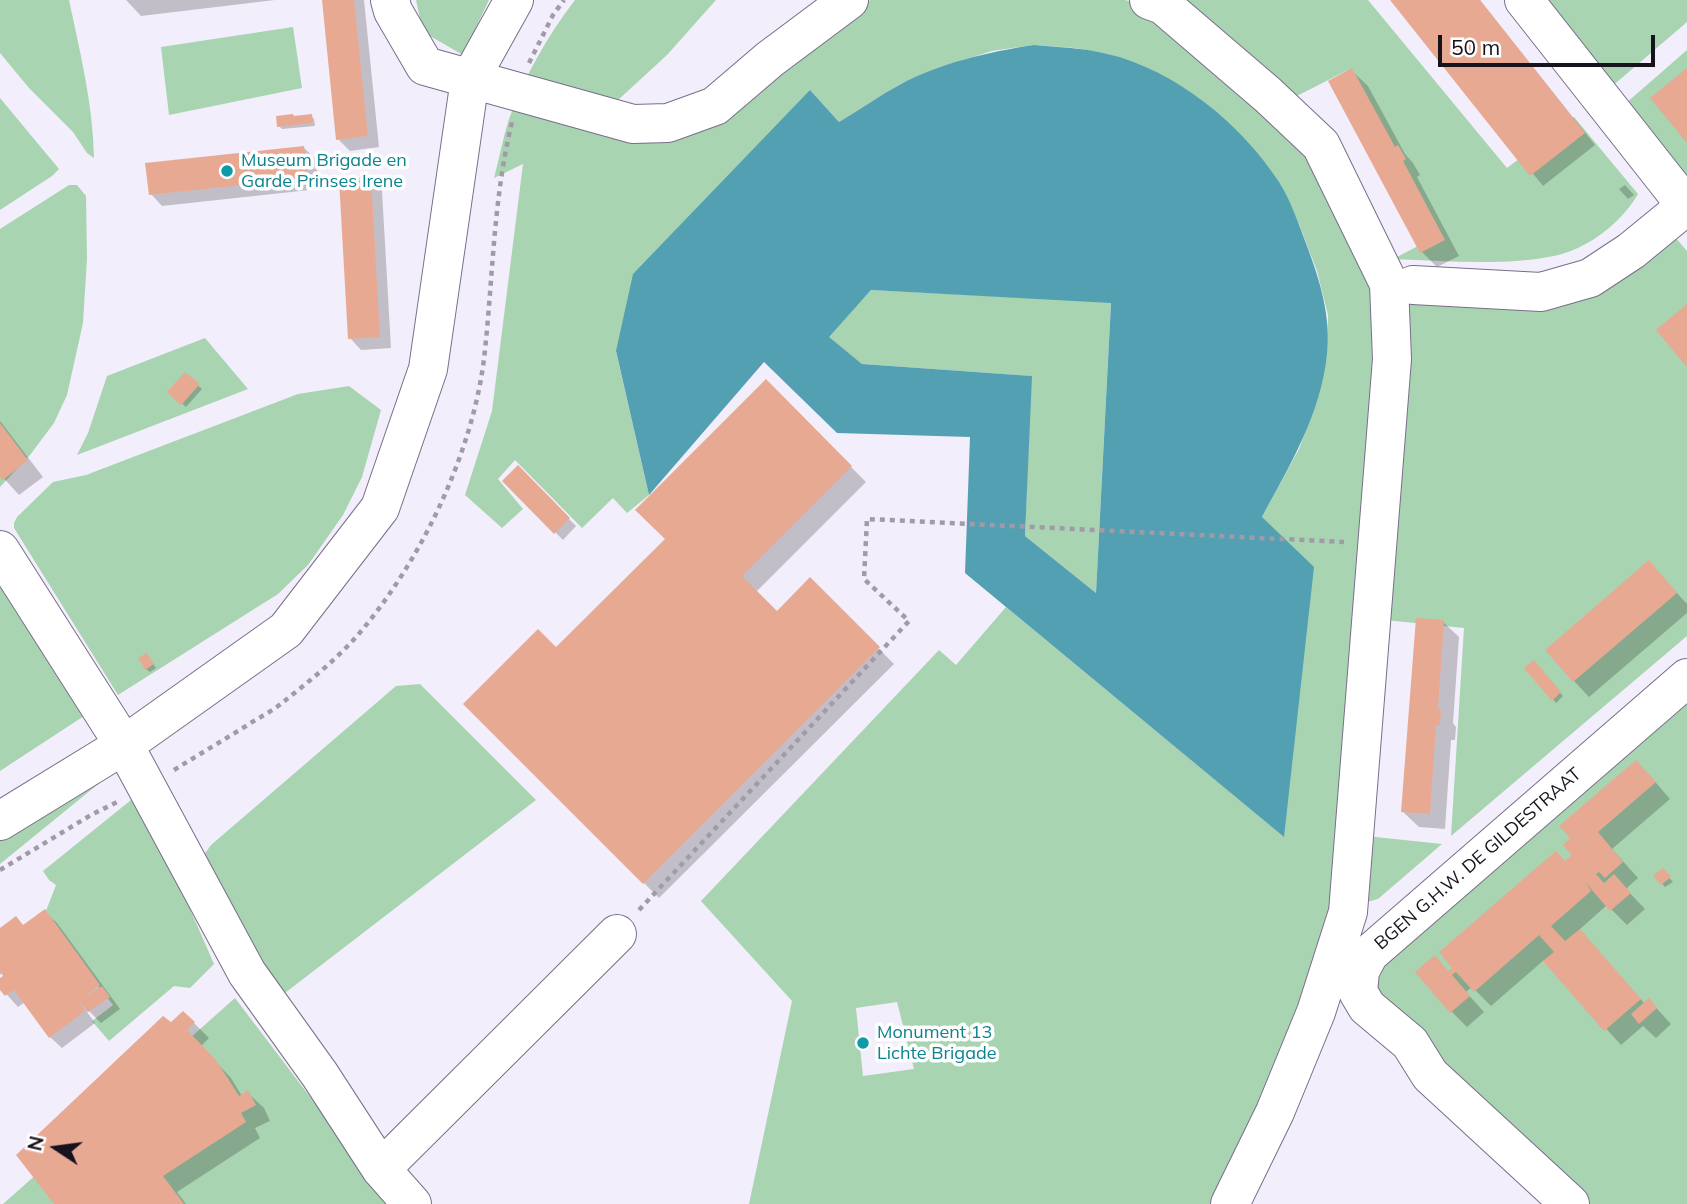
<!DOCTYPE html>
<style>
body{margin:0}
#map{position:relative;width:1687px;height:1204px;overflow:hidden;background:#f3eefb;font-family:Mulish,sans-serif}
canvas{display:block}
.north{position:absolute;left:21px;top:1113px;width:70px;height:70px;-webkit-text-stroke:5px #fefefe;paint-order:stroke;rotate:283deg;font-size:19px;font-weight:700;line-height:28px;text-align:center;color:#17131d}
.north::after{content:'';display:block;margin:auto;width:24px;height:32px;background:#17131d;clip-path:polygon(50% 0,100% 100%,50% 72%,0 100%)}
.scale{position:absolute;left:1438px;top:35px;width:217px;height:32px;box-sizing:border-box;border:4px solid #17131d;border-top:0;padding-left:9px;font-size:21px;line-height:24px;white-space:nowrap;color:#17131d;-webkit-text-stroke:5px #fefefe;paint-order:stroke}
</style>
<div id="map">
<canvas width="1687" height="1204"></canvas>
<div class="north">N</div>
<div class="scale">50 m</div>
</div>
<script>
const c = document.querySelector('canvas').getContext('2d');
c.lineJoin = 'round';
function paint(path, color) {
  c.fillStyle = color;
  c.fill(path, 'evenodd');
}
function strokePath(path, color, width, dash) {
  c.strokeStyle = color;
  c.lineWidth = width;
  c.lineCap = dash ? 'butt' : 'round';
  c.setLineDash(dash || []);
  c.stroke(path);
}
function write(font, color, halo, rows, align = 'center') {
  c.font = font + ' Mulish,sans-serif';
  c.lineWidth = 7;
  c.setLineDash([]);
  c.textBaseline = 'middle';
  c.strokeStyle = halo;
  c.fillStyle = color;
  for (const [text, x, y, turn = 0] of rows) {
    c.save();
    c.translate(x, y);
    c.rotate((+turn || 0) * Math.PI / 180);
    c.textAlign = isNaN(turn) ? turn : align;
    if (halo) c.strokeText(text, 0, 0);
    c.fillText(text, 0, 0);
    c.restore();
  }
}
const green = new Path2D(`
 M0,0H69C80,52 93,104 94,158L87,153L73,132L29,88L0,53Z
 M416,0H489L463,55L423,32Z
 M575,0H716L667,55L606,111L684,133L830,16L871,0H1125L1132,2L1302,150L1372,290L1382,322L1333,913L1282,1068L1218,1204H749L792,1001L701,901L939,650L956,665L1006,607L1283,836L1262,517L1299,449L1317,401L1327,355L1328,315L1317,271L1299,224L1280,184L1187,90L1150,70L1109,54L1075,48L1034,45L992,51L944,66L900,84L839,122L810,90L616,352L649,495L627,513L613,498L582,528L515,460L498,479L523,509L502,528L465,495L492,411L523,164L494,178C499,159 503,138 509,119C524,77 548,35 575,0ZM897,1002L914,1069L863,1076L856,1008Z
 M1176,0H1368L1507,168L1574,117L1638,194C1621,223 1588,249 1554,256C1500,267 1441,260 1387,259L1397,257L1433,238L1346,71L1287,101Z
 M1525,0H1687V22L1603,94Z
 M293,27L302,88L169,115L161,47Z
 M1687,50V195L1617,111Z
 M0,98L59,169L52,176L0,210Z
 M69,185H77L86,196L87,259L83,323L67,395L54,423L30,455L0,487V229Z
 M1668,229L1687,251V636L1451,836L1464,628L1385,620L1403,298L1546,300Z
 M871,290L1111,302L1096,593L1025,536L1031,376L862,364L828,337Z
 M205,338L248,389L77,455L88,433L107,376Z
 M349,386L381,410L362,477L343,515L308,565L278,594L118,695L14,528V523L17,517L53,482L86,475L298,394Z
 M0,575L87,714L0,771Z
 M1687,680V1204H1585L1340,977Z
 M420,684L536,800L281,996L201,859L211,845L396,686Z
 M102,781L0,864V835Z
 M138,797L150,817L214,964L190,988L174,986L109,1041L92,1021L113,1005L44,916L56,885L49,880L43,871L131,800Z
 M1366,836L1442,844L1378,899L1367,902Z
 M235,998L339,1135L399,1204H3Z`);
const water = new Path2D(`
 M1034,45C1058,47 1083,48 1108,54C1177,71 1241,124 1279,182C1291,201 1299,225 1307,246C1320,281 1331,316 1327,354C1321,414 1290,465 1262,517L1314,567L1284,837L965,573L970,437L837,433L764,362L649,495L616,351L633,274L810,90L839,122C859,110 879,96 899,85C940,63 988,52 1034,45ZM871,290L1111,303L1096,593L1025,536L1032,376L862,364L829,337Z`);
const shadow = new Path2D(`
 M126,0H275L141,16Z
 M323,0H364L379,147L350,151L338,139Z
 M1393,0H1480L1595,145L1543,186Z
 M1352,71L1368,86L1405,154L1413,163L1420,175L1417,177L1459,256L1437,267L1422,252Z
 M311,116L314,119L315,126L282,129L279,126Z
 M304,148L316,159L319,189L162,206L151,194Z
 M371,179L382,191L391,348L361,350L350,338Z
 M1625,185L1634,195L1628,199L1619,189Z
 M185,374L202,389L186,407L170,392Z
 M766,382L866,482L756,592L777,613L810,580L894,664L659,898L465,704L556,649L667,539Z
 M0,421L43,477L19,495L0,474Z
 M518,468L576,526L563,540L504,481Z
 M1649,562L1687,604V613L1589,697L1574,681Z
 M1443,622L1459,637L1453,723L1456,727L1455,740H1451L1445,829L1419,827L1403,812Z
 M147,655L156,668L150,672L146,669Z
 M1534,663L1563,696L1556,703L1527,668Z
 M1651,777L1670,799L1612,849L1638,878L1626,889L1645,909L1627,925L1607,905L1579,930L1645,1004L1649,1000L1671,1024L1656,1038L1643,1026L1621,1045L1544,960L1491,1006L1472,987L1466,992L1484,1012L1467,1027L1451,1011L1449,972L1566,863Z
 M1663,871L1673,882L1665,887L1656,877Z
 M45,912L57,923L120,1009L101,1023L89,1011L87,1012L95,1023L62,1048L50,1037L25,1002L18,1007L0,987V980L6,976L3,972L0,975V930L24,927Z
 M194,1023L209,1038L201,1046L231,1078L242,1096L248,1093L264,1108L270,1121L255,1128L260,1138L177,1192L186,1204H56L171,1024Z`);
const building = new Path2D(`
 M322,0H354L368,136L336,140Z
 M1390,0H1480L1585,133L1530,176Z
 M1352,68L1395,147L1398,145L1406,159L1403,161L1445,240L1420,253L1328,81Z
 M1687,68V143L1650,98Z
 M293,114L294,116L312,114L313,123L277,127L276,116Z
 M304,146L308,178L149,195L145,163Z
 M371,177L380,337L348,339L339,179Z
 M1687,304V367L1656,330Z
 M185,372L200,384L181,405L167,392Z
 M766,379L852,466L742,576L777,611L810,577L880,647L643,884L463,704L538,629L556,647L665,539L635,510Z
 M0,423L28,460L3,480L0,477Z
 M518,465L570,518L554,534L502,481Z
 M1649,560L1677,593L1573,682L1545,650Z
 M1416,618L1444,620L1438,709H1441L1440,725H1436L1430,814L1401,812Z
 M147,653L154,664L145,670L138,658Z
 M1534,660L1561,692L1552,701L1524,668Z
 M1636,760L1656,782L1598,832L1623,862L1605,878L1599,872L1596,874L1604,883L1614,874L1631,893L1610,911L1586,883L1591,891L1551,926L1565,941L1580,929L1641,999L1604,1031L1543,961L1554,952L1539,935L1474,992L1456,972L1452,975L1470,996L1450,1013L1415,972L1435,955L1448,971L1452,968L1439,952L1556,851L1565,861L1572,855L1563,845L1570,838L1559,826Z
 M1663,868L1671,877L1661,885L1653,876Z
 M45,909L100,985L83,998L102,986L110,997L88,1012L79,1000L85,1011L49,1038L14,990L5,996L0,990V978L3,976L0,971V928L16,916L23,925Z
 M1649,998L1657,1008L1639,1024L1631,1014Z
 M183,1011L195,1022L187,1030L216,1060L239,1096L248,1090L256,1105L241,1113L246,1122L163,1176L184,1204H54L16,1155L163,1016L171,1022Z`);
const path = new Path2D(`
 M529,63L553,15L564,0
 M174,770C198,755 222,741 246,726C258,718 271,712 282,703C307,683 336,660 357,636C420,563 472,455 484,359C493,280 493,199 512,122
 M0,870L91,815L117,802
 M639,910L909,621L864,579L867,519L1344,542`);
const minor = new Path2D(`
 M390,0L393,11L425,66L633,124L668,123L715,106L770,59L849,0
 M1149,0L1163,5L1268,95L1321,145L1389,284L1392,359L1348,912L1316,1012L1275,1112L1230,1204
 M1524,0L1687,207
 M1413,285L1541,292L1590,278L1631,251L1686,206
 M0,550L124,745L247,973L320,1075L381,1169L412,1204
 M0,821L124,745L286,630L380,508L428,369L470,79L514,0
 M381,1169L617,934
 M1570,1204L1430,1075L1410,1043L1367,1007L1358,992L1360,971L1369,954L1687,678`);
const markers = [
 [227,171,7,"#0f9aa8"],
 [863,1043,7,"#0f9aa8"]
];
const cultureNames = [
 ["Museum Brigade en",241,161],
 ["Garde Prinses Irene",241,182],
 ["Monument 13",877,1033],
 ["Lichte Brigade",877,1054]
];
const streetNames = [
 ["BGEN G.H.W. DE GILDESTRAAT",1478,859,-41]
];
paint(green, '#a8d4b2');
paint(water, '#53a0b2');
paint(shadow, '#0003');
paint(building, '#e8a993');
strokePath(minor, '#796e89', 40);
strokePath(path, '#a09ba7', 4.5, [5, 5]);
strokePath(minor, '#fff', 38);
for (const [x, y, r, color] of markers) {
  const dot = new Path2D();
  dot.arc(x, y, r, 0, 2 * Math.PI);
  c.fillStyle = color;
  c.fill(dot);
  strokePath(dot, '#fefefe', 2.5);
}
write('18px', '#0d838f', '#fefefe', cultureNames, 'left');
write('18px', '#17131d', '#fefefe', streetNames);
</script>
